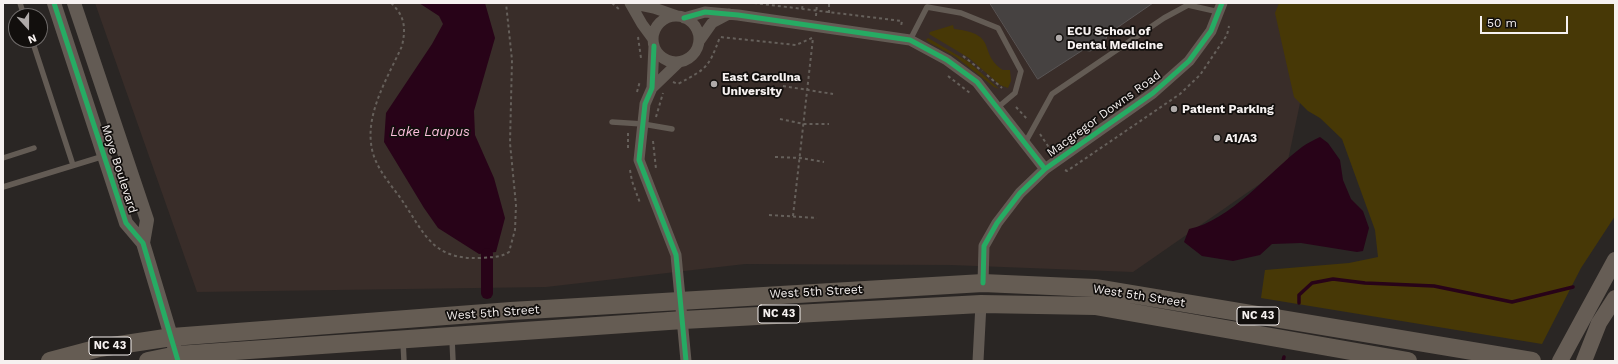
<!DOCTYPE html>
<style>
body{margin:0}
#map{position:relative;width:1618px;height:364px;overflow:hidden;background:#2a2624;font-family:"Work Sans",sans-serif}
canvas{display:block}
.frame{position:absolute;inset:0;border:4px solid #f6f1f0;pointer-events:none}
.north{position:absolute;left:8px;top:8px;width:40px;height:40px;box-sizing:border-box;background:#120f0d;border:1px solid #6d6968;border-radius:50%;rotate:159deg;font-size:11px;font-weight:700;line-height:16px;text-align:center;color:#f6f1f0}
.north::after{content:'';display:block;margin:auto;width:14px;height:18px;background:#afaaa9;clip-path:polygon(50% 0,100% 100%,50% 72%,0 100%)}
.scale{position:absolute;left:1480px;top:16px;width:88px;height:18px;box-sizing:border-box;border:2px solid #f6f1f0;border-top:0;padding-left:5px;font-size:12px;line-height:14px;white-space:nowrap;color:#f6f1f0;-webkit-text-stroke:3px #120f0d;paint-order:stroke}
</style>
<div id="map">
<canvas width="1618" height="364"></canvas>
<div class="frame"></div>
<div class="north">N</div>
<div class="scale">50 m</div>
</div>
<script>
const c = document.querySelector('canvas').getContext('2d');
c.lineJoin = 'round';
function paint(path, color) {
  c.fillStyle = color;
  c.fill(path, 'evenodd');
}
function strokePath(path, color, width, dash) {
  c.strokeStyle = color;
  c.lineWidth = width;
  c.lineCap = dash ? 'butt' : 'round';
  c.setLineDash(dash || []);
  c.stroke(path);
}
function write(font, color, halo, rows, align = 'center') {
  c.font = font + ' "Work Sans",sans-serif';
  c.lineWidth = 3.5;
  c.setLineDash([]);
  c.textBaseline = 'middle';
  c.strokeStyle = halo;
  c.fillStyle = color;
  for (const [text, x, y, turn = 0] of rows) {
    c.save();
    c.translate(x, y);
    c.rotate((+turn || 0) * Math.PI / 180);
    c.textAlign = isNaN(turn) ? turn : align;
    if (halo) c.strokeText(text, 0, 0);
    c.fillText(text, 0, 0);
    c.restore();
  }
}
const built = new Path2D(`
 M95,3H1321L1287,165L1133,272L951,265L745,264L546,287L197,292Z`);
const green = new Path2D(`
 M1279,3H1615V216L1581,268L1542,344L1261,298L1265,270L1349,263L1378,257L1375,230L1342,139L1320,118L1308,111L1294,97L1275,13Z
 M953,25L954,29C1000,34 977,53 1003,70H1010L1011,81L1008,88L1000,85L969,58L929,34L930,32Z
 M928,38L969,62L999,89L994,87L956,57L930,43L926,40Z`);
const water = new Path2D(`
 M419,3H485L495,38L474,111L475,135L494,178L505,218L496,252L479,254L438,228L424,208L384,142L386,113L432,44L443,24L439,16Z
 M1320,137L1328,143L1340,160L1343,180L1351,199L1363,211L1369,228L1363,251L1357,252L1301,243L1272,244L1260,255L1233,261L1202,256L1184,242L1189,229C1230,221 1269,172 1302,147C1307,143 1314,140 1320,137Z`);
const stream = new Path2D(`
 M1299,303V295L1312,283L1333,279L1365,283L1434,286L1512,302L1573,287
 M1283,361L1284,357`);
const canal = new Path2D(`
 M487,254V293`);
const building = new Path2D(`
 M990,3H1153L1108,34L1105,41L1098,48L1090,51L1083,50L1038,79Z`);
const path = new Path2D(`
 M391,3C405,16 406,28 402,46C389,75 367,110 371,143C373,164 387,180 399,196C424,231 430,260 480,258C491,257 500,258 509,252L515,230L516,205L510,143L512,60L506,3
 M612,3L620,10
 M754,3L902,21L901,26
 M802,9L803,3
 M829,13V3
 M816,16L817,3
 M638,37L641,58
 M963,56L982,71
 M987,75L1002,88
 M948,76L970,93
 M673,82L678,84C707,68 708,69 720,37L796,45L812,38
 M783,86L833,94
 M637,92L640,81
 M1016,107L1028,120
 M656,117L663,93
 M780,119L804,124H829
 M628,133V148
 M1040,134L1052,152
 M653,141L656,169
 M775,157L800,158L824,162
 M630,170L632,181L640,203
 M1065,170L1067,171L1180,94L1200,75L1227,35L1229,26
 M769,215L817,218
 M793,216L813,38`);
const service = new Path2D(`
 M20,3L24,16
 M32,40L73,165
 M910,40L927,7L961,13L998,28L1021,71L1015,93L997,108
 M612,122L643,124L672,129
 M1025,143L1052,94L1164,18L1188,5L1219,12
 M3,158L34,148
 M3,187L104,156
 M452,339L453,361
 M403,341L404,361`);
const minor = new Path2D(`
 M630,3L654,8L677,16
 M630,3L642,24L653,39
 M653 39a23 23 0 1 1 46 0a23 23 0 1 1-46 0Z
 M684,18L705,12L738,15L910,40L947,60L977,82L1045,169
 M700,40L712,23L729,14
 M654,46L652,88L645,104L639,160L676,255L686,361
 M652,88L679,62
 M983,283L984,246L997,223L1020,193L1045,169L1153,93L1189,61L1211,31L1222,3
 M978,361L981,304`);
const tertiary = new Path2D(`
 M54,3L126,223L143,243L174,346
 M74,3L147,220L143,243`);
const secondary = new Path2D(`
 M1560,361L1615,260
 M1584,361L1599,323L1615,298`);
const primary = new Path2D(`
 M50,361L99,348L172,337L511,311L983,283L1095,288L1532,361
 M148,361L177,355L683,320L981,304L1095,306L1408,361`);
const cycleway = new Path2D(`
 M54,3L126,223L143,243L178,361
 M684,18L705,12L738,15L910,40L947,60L977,82L1045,169
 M654,46L652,88L645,104L639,160L676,255L686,361
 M983,283L984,246L997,223L1020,193L1045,169L1153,93L1189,61L1211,31L1222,3`);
const markers = [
 [1059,38,4,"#afaaa9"],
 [714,84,4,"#afaaa9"],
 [1174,109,4,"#afaaa9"],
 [1217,138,4,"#afaaa9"]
];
const shields = [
 [779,314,42],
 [1258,316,42],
 [110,346,42]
];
const shieldNames = [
 ["NC 43",779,314],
 ["NC 43",1258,316],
 ["NC 43",110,346]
];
const poiNames = [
 ["ECU School of",1067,31],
 ["Dental Medicine",1067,45],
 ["East Carolina",722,77],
 ["University",722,91],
 ["Patient Parking",1182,109],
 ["A1/A3",1225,138]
];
const streetNames = [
 ["Macgregor Downs Road",1104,114,-36],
 ["Moye Boulevard",119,169,72],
 ["West 5th Street",816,292,-3],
 ["West 5th Street",1139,296,9],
 ["West 5th Street",493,313,-4]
];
const waterNames = [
 ["Lake Laupus",430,132]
];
paint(built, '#392d29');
paint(green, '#473806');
paint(water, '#280318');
strokePath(stream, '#280318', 3.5);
strokePath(canal, '#280318', 12);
paint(building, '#464241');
strokePath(building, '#595555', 1);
strokePath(path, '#66605b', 2, [3, 3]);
strokePath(service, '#635b54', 5.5);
strokePath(minor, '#635b54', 11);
strokePath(tertiary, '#635b54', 14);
strokePath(secondary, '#665d55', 16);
strokePath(primary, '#655c53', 18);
strokePath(cycleway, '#26ab63', 5);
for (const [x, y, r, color] of markers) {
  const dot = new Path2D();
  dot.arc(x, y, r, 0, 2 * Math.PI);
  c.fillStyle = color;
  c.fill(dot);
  strokePath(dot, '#120f0d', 1.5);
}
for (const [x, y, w] of shields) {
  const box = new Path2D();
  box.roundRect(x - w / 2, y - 9, w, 18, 3);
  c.fillStyle = '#120f0d';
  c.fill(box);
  strokePath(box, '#f6f1f0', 1);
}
write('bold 11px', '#f6f1f0', null, shieldNames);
write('bold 12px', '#f6f1f0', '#120f0d', poiNames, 'left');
write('12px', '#f6f1f0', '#120f0d', streetNames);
write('italic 13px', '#febfdd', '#120f0d', waterNames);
</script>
